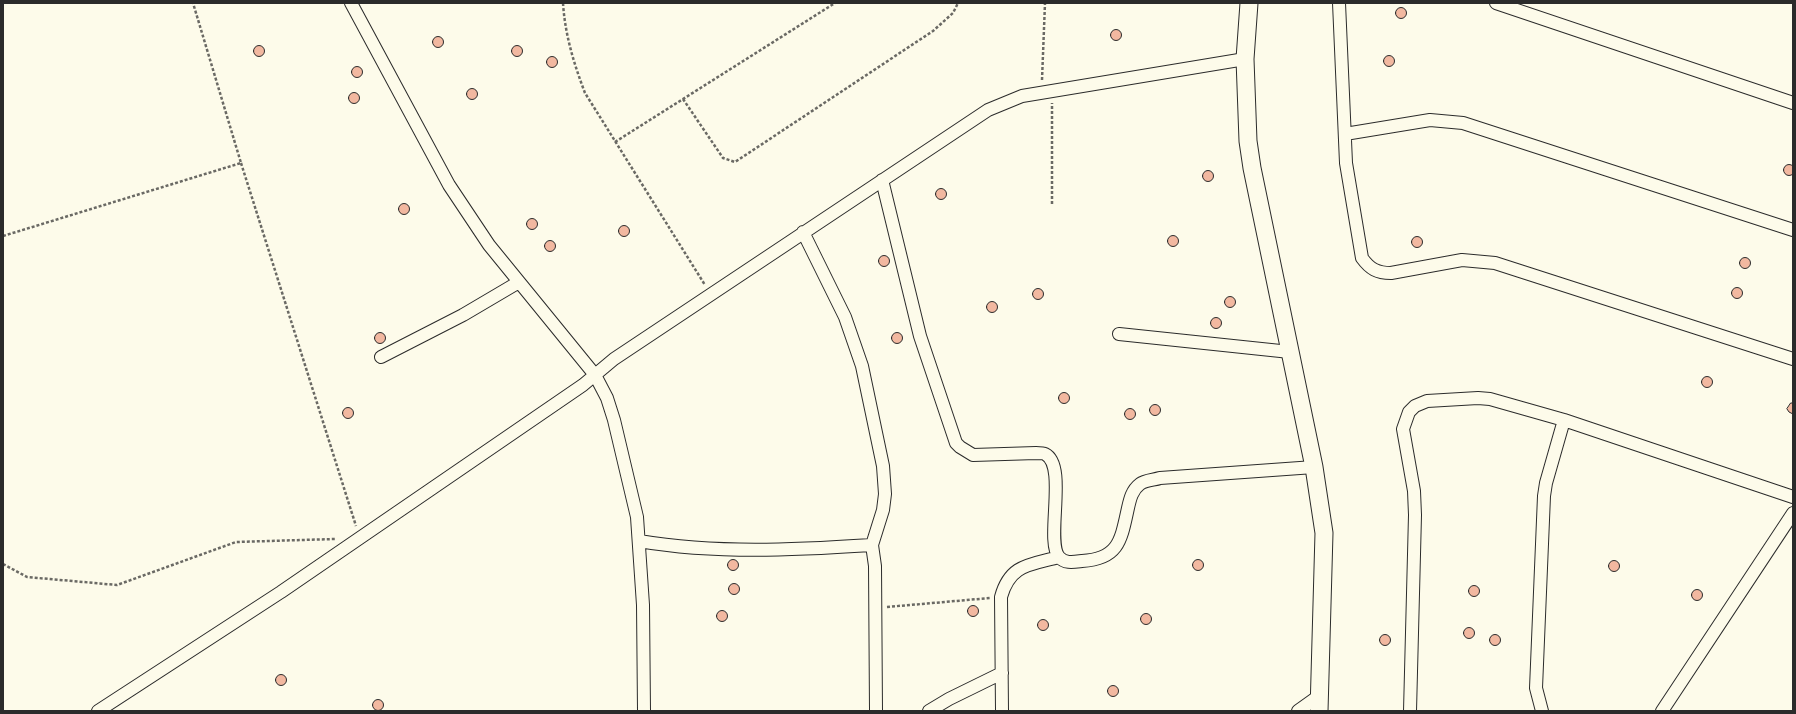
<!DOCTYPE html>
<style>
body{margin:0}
#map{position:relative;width:1796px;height:714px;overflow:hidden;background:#fdfbea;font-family:"Libre Baskerville",serif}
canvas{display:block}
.frame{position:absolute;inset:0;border:4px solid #2b2b2b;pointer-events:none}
</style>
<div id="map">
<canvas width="1796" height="714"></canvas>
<div class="frame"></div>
</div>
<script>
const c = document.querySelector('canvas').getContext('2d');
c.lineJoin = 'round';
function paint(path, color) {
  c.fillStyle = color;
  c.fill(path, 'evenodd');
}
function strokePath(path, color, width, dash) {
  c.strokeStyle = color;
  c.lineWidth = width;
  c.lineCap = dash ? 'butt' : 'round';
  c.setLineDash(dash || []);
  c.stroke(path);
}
const building = new Path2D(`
 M1395.5 13a5.5 5.5 0 1 1 11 0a5.5 5.5 0 1 1-11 0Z
 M1110.5 35a5.5 5.5 0 1 1 11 0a5.5 5.5 0 1 1-11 0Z
 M432.5 42a5.5 5.5 0 1 1 11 0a5.5 5.5 0 1 1-11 0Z
 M511.5 51a5.5 5.5 0 1 1 11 0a5.5 5.5 0 1 1-11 0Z
 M253.5 51a5.5 5.5 0 1 1 11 0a5.5 5.5 0 1 1-11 0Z
 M1383.5 61a5.5 5.5 0 1 1 11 0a5.5 5.5 0 1 1-11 0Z
 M546.5 62a5.5 5.5 0 1 1 11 0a5.5 5.5 0 1 1-11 0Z
 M351.5 72a5.5 5.5 0 1 1 11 0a5.5 5.5 0 1 1-11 0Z
 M466.5 94a5.5 5.5 0 1 1 11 0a5.5 5.5 0 1 1-11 0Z
 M348.5 98a5.5 5.5 0 1 1 11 0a5.5 5.5 0 1 1-11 0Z
 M1783.5 170a5.5 5.5 0 1 1 11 0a5.5 5.5 0 1 1-11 0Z
 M1202.5 176a5.5 5.5 0 1 1 11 0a5.5 5.5 0 1 1-11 0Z
 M935.5 194a5.5 5.5 0 1 1 11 0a5.5 5.5 0 1 1-11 0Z
 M398.5 209a5.5 5.5 0 1 1 11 0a5.5 5.5 0 1 1-11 0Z
 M526.5 224a5.5 5.5 0 1 1 11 0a5.5 5.5 0 1 1-11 0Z
 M618.5 231a5.5 5.5 0 1 1 11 0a5.5 5.5 0 1 1-11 0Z
 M1167.5 241a5.5 5.5 0 1 1 11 0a5.5 5.5 0 1 1-11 0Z
 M1411.5 242a5.5 5.5 0 1 1 11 0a5.5 5.5 0 1 1-11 0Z
 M544.5 246a5.5 5.5 0 1 1 11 0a5.5 5.5 0 1 1-11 0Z
 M878.5 261a5.5 5.5 0 1 1 11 0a5.5 5.5 0 1 1-11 0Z
 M1739.5 263a5.5 5.5 0 1 1 11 0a5.5 5.5 0 1 1-11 0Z
 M1731.5 293a5.5 5.5 0 1 1 11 0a5.5 5.5 0 1 1-11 0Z
 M1032.5 294a5.5 5.5 0 1 1 11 0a5.5 5.5 0 1 1-11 0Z
 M1224.5 302a5.5 5.5 0 1 1 11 0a5.5 5.5 0 1 1-11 0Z
 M986.5 307a5.5 5.5 0 1 1 11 0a5.5 5.5 0 1 1-11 0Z
 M1210.5 323a5.5 5.5 0 1 1 11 0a5.5 5.5 0 1 1-11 0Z
 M891.5 338a5.5 5.5 0 1 1 11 0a5.5 5.5 0 1 1-11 0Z
 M374.5 338a5.5 5.5 0 1 1 11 0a5.5 5.5 0 1 1-11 0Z
 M1701.5 382a5.5 5.5 0 1 1 11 0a5.5 5.5 0 1 1-11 0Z
 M1058.5 398a5.5 5.5 0 1 1 11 0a5.5 5.5 0 1 1-11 0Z
 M1791,403H1793V414L1789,412L1787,409Z
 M1149.5 410a5.5 5.5 0 1 1 11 0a5.5 5.5 0 1 1-11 0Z
 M342.5 413a5.5 5.5 0 1 1 11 0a5.5 5.5 0 1 1-11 0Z
 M1124.5 414a5.5 5.5 0 1 1 11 0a5.5 5.5 0 1 1-11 0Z
 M727.5 565a5.5 5.5 0 1 1 11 0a5.5 5.5 0 1 1-11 0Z
 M1192.5 565a5.5 5.5 0 1 1 11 0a5.5 5.5 0 1 1-11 0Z
 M1608.5 566a5.5 5.5 0 1 1 11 0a5.5 5.5 0 1 1-11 0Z
 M728.5 589a5.5 5.5 0 1 1 11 0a5.5 5.5 0 1 1-11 0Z
 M1468.5 591a5.5 5.5 0 1 1 11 0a5.5 5.5 0 1 1-11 0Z
 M1691.5 595a5.5 5.5 0 1 1 11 0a5.5 5.5 0 1 1-11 0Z
 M967.5 611a5.5 5.5 0 1 1 11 0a5.5 5.5 0 1 1-11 0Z
 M716.5 616a5.5 5.5 0 1 1 11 0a5.5 5.5 0 1 1-11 0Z
 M1140.5 619a5.5 5.5 0 1 1 11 0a5.5 5.5 0 1 1-11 0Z
 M1037.5 625a5.5 5.5 0 1 1 11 0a5.5 5.5 0 1 1-11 0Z
 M1463.5 633a5.5 5.5 0 1 1 11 0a5.5 5.5 0 1 1-11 0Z
 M1489.5 640a5.5 5.5 0 1 1 11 0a5.5 5.5 0 1 1-11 0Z
 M1379.5 640a5.5 5.5 0 1 1 11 0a5.5 5.5 0 1 1-11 0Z
 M275.5 680a5.5 5.5 0 1 1 11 0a5.5 5.5 0 1 1-11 0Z
 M1107.5 691a5.5 5.5 0 1 1 11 0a5.5 5.5 0 1 1-11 0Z
 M372.5 705a5.5 5.5 0 1 1 11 0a5.5 5.5 0 1 1-11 0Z`);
const path = new Path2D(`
 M563,3C565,35 574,64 585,93L705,285
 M1042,80L1045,3
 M683,99L723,158L735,162L933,31L953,13L958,3
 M615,142L835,3
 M241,163L356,526
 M1052,204V103
 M3,236L241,163L193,3
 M3,564L27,577L117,585L236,542L335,539
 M887,607L990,598`);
const street = new Path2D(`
 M351,3L449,185L489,245L595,375L607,398L614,420L637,517L643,605L644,711
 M1339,3L1346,163L1362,258C1370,269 1377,273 1391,273L1462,260L1495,263L1793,359
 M1496,3L1793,103
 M1345,134L1430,120L1463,123L1793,230
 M882,180L920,336L956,443L960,447L973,455L1036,453C1038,453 1043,453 1045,454C1068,465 1045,541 1059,557C1065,564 1074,562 1082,561C1119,559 1121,540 1128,508C1130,499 1132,490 1140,484C1145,480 1154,480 1160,478L1314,467
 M803,232L845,317L862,366L883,466L885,494L883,510L872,545L875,566L876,711
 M1119,334L1290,352
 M381,357L463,315L519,282
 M639,541C716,554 794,550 872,545
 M98,711L281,592L583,385L614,359L988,110L1022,96L1245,59
 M929,711L949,699L1002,673
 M1002,711L1001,597C1010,564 1030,565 1059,557
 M1298,711L1319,696
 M1410,711L1415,515L1414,491L1403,429L1409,412L1415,406L1427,401L1478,398L1490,399L1564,420L1793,497
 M1542,711L1536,688L1544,496L1546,483L1564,420
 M1662,711L1793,513`);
const secondary = new Path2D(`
 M1249,3L1245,59L1248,141L1252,168L1314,467L1324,533L1319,711`);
paint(building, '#f2b8a0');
strokePath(building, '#2b2b2b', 1);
strokePath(street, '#2b2b2b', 14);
strokePath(secondary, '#2b2b2b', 19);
strokePath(path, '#6a6964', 2.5, [3, 2]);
strokePath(street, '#fdfbea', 12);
strokePath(secondary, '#fdfbea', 17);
</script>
